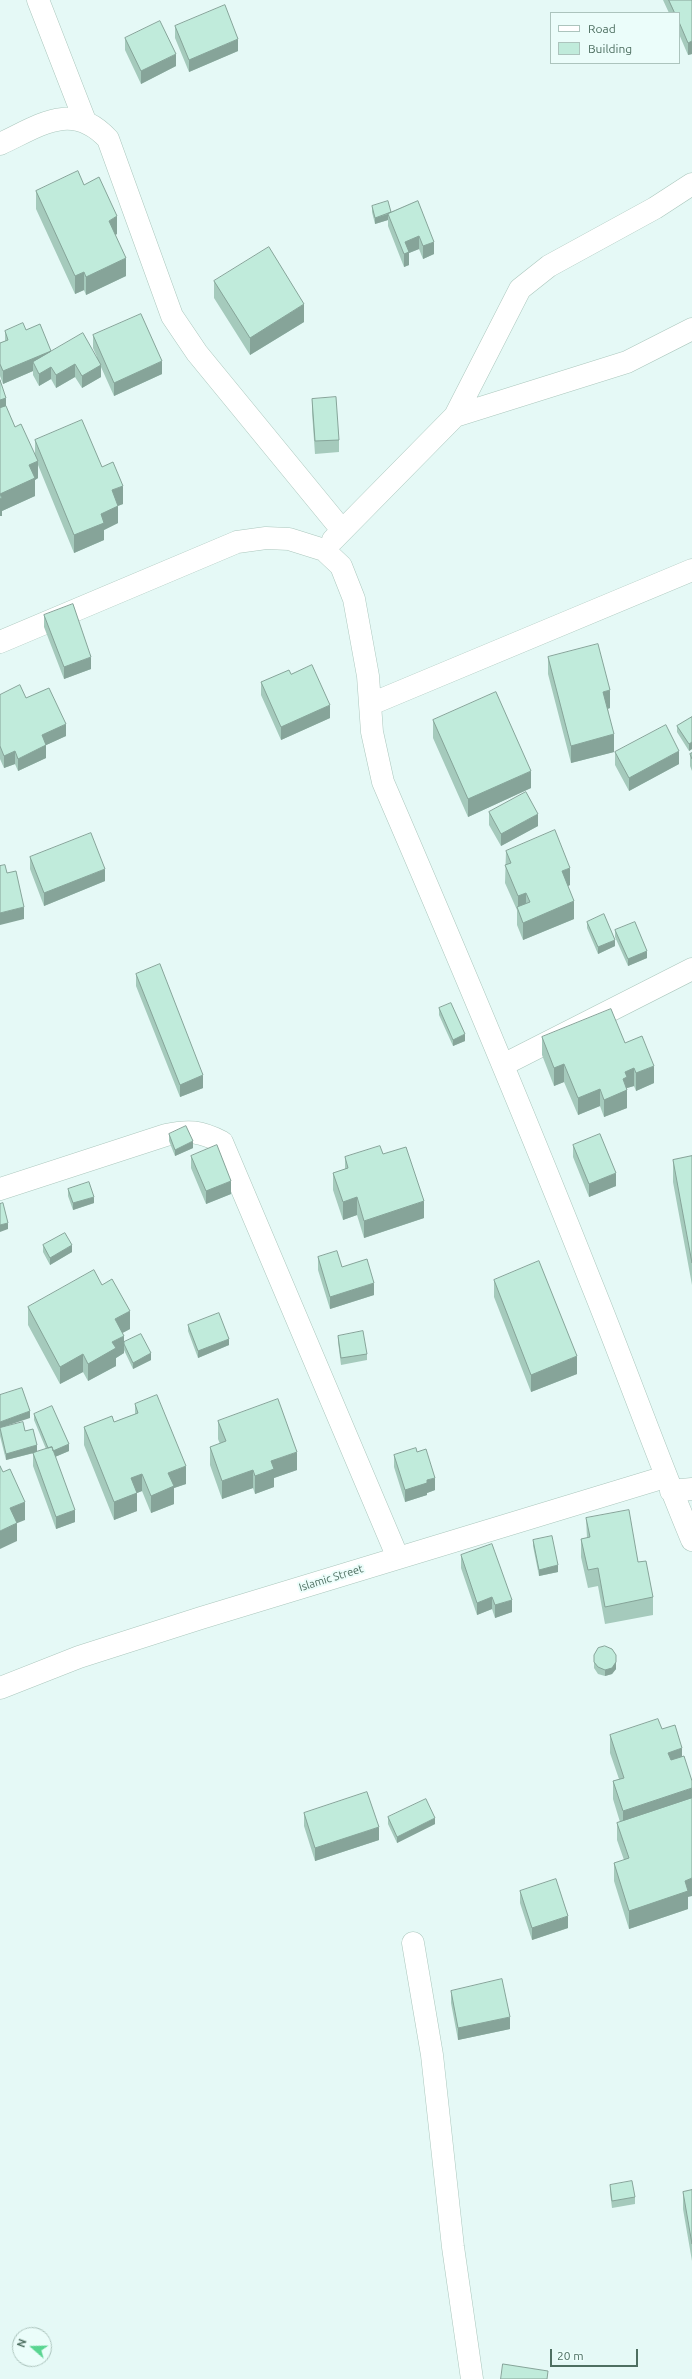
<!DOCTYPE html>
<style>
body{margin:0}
#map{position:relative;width:692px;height:2379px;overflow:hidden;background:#e5f9f6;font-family:Ubuntu,sans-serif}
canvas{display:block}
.legend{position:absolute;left:550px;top:12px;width:130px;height:52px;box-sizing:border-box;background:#ebfdfa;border:1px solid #acc4bd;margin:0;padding:5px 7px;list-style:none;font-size:12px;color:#4e6f61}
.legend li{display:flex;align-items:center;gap:8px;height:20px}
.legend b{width:20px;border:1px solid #acc4bd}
.north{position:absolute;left:12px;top:2327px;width:40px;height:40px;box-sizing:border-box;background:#ebfdfa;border:1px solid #acc4bd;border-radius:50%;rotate:290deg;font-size:11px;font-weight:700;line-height:16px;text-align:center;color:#4e6f61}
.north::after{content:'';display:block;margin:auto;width:14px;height:18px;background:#59d591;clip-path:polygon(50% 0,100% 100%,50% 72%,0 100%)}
.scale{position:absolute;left:550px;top:2349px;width:88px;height:18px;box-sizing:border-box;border:2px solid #4e6f61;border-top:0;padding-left:5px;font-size:12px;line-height:14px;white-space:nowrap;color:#4e6f61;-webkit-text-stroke:3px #ebfdfa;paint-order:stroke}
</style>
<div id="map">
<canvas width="692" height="2379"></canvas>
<ul class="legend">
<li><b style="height:5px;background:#fff"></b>Road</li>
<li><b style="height:11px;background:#c0ebdb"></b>Building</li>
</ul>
<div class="north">N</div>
<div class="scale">20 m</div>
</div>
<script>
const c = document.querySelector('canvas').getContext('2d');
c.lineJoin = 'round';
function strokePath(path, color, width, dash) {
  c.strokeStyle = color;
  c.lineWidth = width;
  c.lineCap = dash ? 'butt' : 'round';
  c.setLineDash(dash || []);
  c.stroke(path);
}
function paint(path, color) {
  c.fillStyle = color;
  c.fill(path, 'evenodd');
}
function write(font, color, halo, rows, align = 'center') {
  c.font = font + ' Ubuntu,sans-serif';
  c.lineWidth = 4;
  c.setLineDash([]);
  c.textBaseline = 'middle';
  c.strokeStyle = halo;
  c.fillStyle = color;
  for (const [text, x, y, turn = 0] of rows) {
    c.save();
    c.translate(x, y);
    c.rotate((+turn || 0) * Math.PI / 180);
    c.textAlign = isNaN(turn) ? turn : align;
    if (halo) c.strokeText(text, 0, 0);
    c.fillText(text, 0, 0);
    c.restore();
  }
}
const street = new Path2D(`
 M38,0L85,121
 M0,144C39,126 72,100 108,139L172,316L197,353L342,530
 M455,416L627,362L692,329
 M333,540L455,416L520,289L549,266L655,208L692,184
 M0,642L237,542L266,538L289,539L324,550L341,566L354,599L368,676L372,732L383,782C454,947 524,1113 590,1280C625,1366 656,1454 692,1540
 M371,704L692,570
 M503,1065L692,969
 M0,1189L166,1135C189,1130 200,1131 222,1142L398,1558
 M671,1491L692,1489
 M0,1688L79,1657L201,1618L665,1477
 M413,1943L432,2055L453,2247L472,2379`);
const wall = new Path2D(`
 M663,0H692V54L688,55L679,34V13H669Z
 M175,26L238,51L189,72L175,38Z
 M125,38L176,66L141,84L125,50Z
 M84,185L117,234L115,235L126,276L86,295L84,290L75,294L36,209V191Z
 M418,201L434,254L423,259L419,249L409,253V265L404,267L388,226V220L375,224L372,212V206L391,212Z
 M214,281L304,322L250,355L214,298Z
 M26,330L51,352L97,357L93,348V335L162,374L114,396L101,367V377L82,388L75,377L56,388L51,379L39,386L33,375V371L3,384L0,376V343L5,341V331Z
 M0,380L6,407L15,427L35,454V440L102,467L123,504L118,506V523L104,530V540L74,553L38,465V478L35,480V496L2,511V516H0Z
 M312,399L339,440V452L315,454L312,412Z
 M44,615L91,669L64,679L44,627Z
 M548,657L610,708L608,709L614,752L571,763L548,674Z
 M291,674L330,718L281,740L261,695V682Z
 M0,695L26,698L66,736L46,745V758L18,771L15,764L4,768L0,759Z
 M692,717V749L689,751L677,732V726Z
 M433,720L531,788L468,817L433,738Z
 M615,752L679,764L629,791L615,765Z
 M692,753V771L690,766V754Z
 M489,812L538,826L501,846L489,825Z
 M506,851L570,885L568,886L574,919L523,940L517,925V910L505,883Z
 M30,857L105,881L44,906L30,869Z
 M587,922L615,946L598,954L587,928Z
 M615,930L647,958L628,966L615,937Z
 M136,974L203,1088L180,1097L136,986Z
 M439,1008L465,1041L453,1046L439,1015Z
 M542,1037L625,1043L654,1083L636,1091L634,1086L627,1088V1108L604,1117L600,1106L578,1115L564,1082L554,1086L542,1055Z
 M169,1134L193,1148L175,1156L169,1141Z
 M573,1145L616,1186L589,1197L573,1157Z
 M383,1154L424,1218L364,1238L357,1215L343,1220L333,1190V1173L345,1169V1157Z
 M191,1156L231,1194L206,1204L191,1168Z
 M692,1156V1285L673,1182V1160Z
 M68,1189L94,1203L73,1210L68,1196Z
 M43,1245L72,1252L50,1265L43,1252Z
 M318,1257L374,1295L330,1309L318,1270Z
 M494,1280L577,1374L531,1392L494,1297Z
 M102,1285L130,1329L122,1333L124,1342L151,1360L133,1369L124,1350V1353L116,1358V1366L88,1381L83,1372L60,1384L28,1325V1307Z
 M188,1325L229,1345L198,1358L188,1331Z
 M338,1336L367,1354V1360L341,1365L338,1342Z
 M135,1404L186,1484L174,1488V1504L151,1513L142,1491L137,1493V1511L114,1520L84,1445V1427L114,1422L135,1414Z
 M34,1414L69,1451L55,1457L75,1522L56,1529L33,1466V1453H34L6,1460L0,1436V1428L25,1431L37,1452L46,1449L34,1420Z
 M218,1421L297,1470L274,1478V1487L255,1494L253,1488L222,1499L210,1465V1447L220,1444L218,1439Z
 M417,1452L435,1490L427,1493V1495L405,1502L394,1467V1455Z
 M586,1518L638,1562L653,1597V1615L605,1624L598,1586L588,1588L581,1557V1539L587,1538Z
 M533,1540L558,1572L539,1576L533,1546Z
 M461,1555L512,1612L495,1618L492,1609L477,1615L461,1568Z
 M594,1655H616V1669L612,1674L605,1676L598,1674L594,1668Z
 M662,1729L682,1756L688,1909L629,1929L614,1881V1863L624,1860L617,1840V1823L620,1822L613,1799V1781L619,1779L610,1753V1735Z
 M304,1813L379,1840L315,1861L304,1826Z
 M388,1817L435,1824L397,1843L388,1824Z
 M520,1891L568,1928L532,1940L520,1903Z
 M451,1991L510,2029L458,2040L451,2003Z
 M610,2185L635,2197V2204L612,2208L610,2192Z
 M692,2190V2261L683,2209V2192Z`);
const shadedWall = new Path2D(`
 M238,39V51L189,72V60Z
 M692,41V54L688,55V43Z
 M176,54V66L141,84V71Z
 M388,214V220L375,224V218Z
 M117,216V234L109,238V221Z
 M419,236V249L409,253V265L404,267V254L405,242Z
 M434,242V254L423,259V246Z
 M126,258V276L86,295V277Z
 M84,272V290L75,294V276Z
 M304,304V322L250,355V338Z
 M51,351V363L33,362V371L3,384V371Z
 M162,361V374L114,396V383Z
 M75,364V377L56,388V375Z
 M101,365V377L82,388V376Z
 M51,367V379L39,386V374Z
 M6,398V410L0,413V400Z
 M38,461V478L35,480V496L2,511V516H0V494L29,465Z
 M123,486V504L112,508V490Z
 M118,506V523L104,530V540L74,553V535L101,514Z
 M91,657V669L64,679V667Z
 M610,690V708L603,710V692Z
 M330,705V718L281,740V727Z
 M66,724V736L42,747V735Z
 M614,734V752L571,763V746Z
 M692,742V749L689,751V744Z
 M46,745V758L18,771V759Z
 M15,751V764L4,768V756Z
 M679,751V764L629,791V778Z
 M531,771V788L468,817V799Z
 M538,814V826L501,846V834Z
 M570,868V885L562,889V871Z
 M105,869V881L44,906V893Z
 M526,893V910L518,911V896Z
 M574,901V919L523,940V923Z
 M24,907V919L0,925V913Z
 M615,940V946L598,954V947Z
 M647,951V958L628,966V959Z
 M465,1034V1041L453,1046V1040Z
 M564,1064V1082L554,1086V1068Z
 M654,1066V1083L636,1091V1073Z
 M634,1068V1086L627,1088V1108L604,1117V1100L623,1079L625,1072Z
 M203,1075V1088L180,1097V1085Z
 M600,1089V1106L578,1115V1098Z
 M193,1141V1148L175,1156V1150Z
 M616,1173V1186L589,1197V1184Z
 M231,1181V1194L206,1204V1191Z
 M94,1197V1203L73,1210V1203Z
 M357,1197V1215L343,1220V1202Z
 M424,1201V1218L364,1238V1221Z
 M8,1223V1229L0,1232V1225Z
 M72,1245V1252L50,1265V1258Z
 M374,1283V1295L330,1309V1297Z
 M130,1311V1329L115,1337V1319Z
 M124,1336V1353L116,1358V1366L88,1381V1364L112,1342Z
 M229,1339V1345L198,1358V1351Z
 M151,1353V1360L133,1369V1363Z
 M83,1354V1372L60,1384V1367Z
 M577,1356V1374L531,1392V1375Z
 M30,1411V1418L0,1428V1422Z
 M69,1444V1451L50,1459V1452Z
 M37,1445V1452L6,1460V1454Z
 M297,1452V1470L274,1478V1487L255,1494V1476L271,1461Z
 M186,1466V1484L174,1488V1504L151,1513V1496L168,1473Z
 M253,1470V1488L222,1499V1481Z
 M142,1474V1491L137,1493V1511L114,1520V1502L131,1478Z
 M435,1478V1490L427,1493V1495L405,1502V1490L427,1480Z
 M25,1502V1520L10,1526V1508Z
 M75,1510V1522L56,1529V1517Z
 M17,1523V1541L0,1549V1531Z
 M558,1565V1572L539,1576V1570Z
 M492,1597V1609L477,1615V1603Z
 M512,1600V1612L495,1618V1605Z
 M616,1662V1669L612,1674L605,1676V1670Z
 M682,1748V1766L668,1771V1753Z
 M692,1788V1806L623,1829V1811Z
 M435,1818V1824L397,1843V1837Z
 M379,1827V1840L315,1861V1848Z
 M692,1878V1896L688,1897V1909L629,1929V1911L685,1881Z
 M568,1916V1928L532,1940V1928Z
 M510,2017V2029L458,2040V2028Z`);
const building = new Path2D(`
 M669,0H692V41L688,43L679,22V13H675Z
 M225,5L238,39L189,60L175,26Z
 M160,21L176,54L141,71L125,38Z
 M78,171L84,185L99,177L117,216L109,221L126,258L86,277L84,272L75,276L36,191Z
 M388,201L391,212L375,218L372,206Z
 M418,201L434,242L423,246L419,236L405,242L409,252L404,254L388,214Z
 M269,247L304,304L250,338L214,281Z
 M141,314L162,361L114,383L93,335Z
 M23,323L26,330L40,324L51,351L3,371L0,364V343L8,340L5,331Z
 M83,333L101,365L82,376L75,364L56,375L51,367L39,374L33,362Z
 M0,380L6,398L0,400Z
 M336,397L339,440L315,441L312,399Z
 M6,406L15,427L21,424L38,461L29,465L35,478L0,494L2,498L0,499V408Z
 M82,420L102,467L113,462L123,486L112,490L118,506L101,514L104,523L74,535L35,440Z
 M73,604L91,657L64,667L44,615Z
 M598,644L610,690L603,692L614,734L571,746L548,657Z
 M312,665L330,705L281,727L261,682L289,670L291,674Z
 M20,685L26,698L49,688L66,724L42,735L46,745L18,759L15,751L4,756L0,746V695Z
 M496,692L531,771L468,799L433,720Z
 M692,717V742L689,744L677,726Z
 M666,725L679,751L629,778L615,752Z
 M692,753V759L690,754Z
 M526,792L538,814L501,834L489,812Z
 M555,830L570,868L562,871L574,901L523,923L517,907L530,902L526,893L518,896L505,865L511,863L506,851Z
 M91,833L105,869L44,893L30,857Z
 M5,865L7,873L16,871L24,907L0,913V866Z
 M604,914L615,940L598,947L587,922Z
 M635,922L647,951L628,959L615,930Z
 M160,964L203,1075L180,1085L136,974Z
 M451,1003L465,1034L453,1040L439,1008Z
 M611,1009L625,1043L642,1036L654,1066L636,1073L634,1068L625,1072L627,1077L623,1079L627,1090L604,1100L600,1089L578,1098L564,1064L554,1068L542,1037Z
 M186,1126L193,1141L175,1150L169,1134Z
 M600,1134L616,1173L589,1184L573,1145Z
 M217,1145L231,1181L206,1191L191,1156Z
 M380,1146L383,1154L406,1147L424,1201L364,1221L357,1197L343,1202L333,1173L348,1168L345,1157Z
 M692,1156V1263L673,1160Z
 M89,1182L94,1197L73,1203L68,1189Z
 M3,1203L8,1223L0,1225V1204Z
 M65,1233L72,1245L50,1258L43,1245Z
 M337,1251L342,1267L367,1259L374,1283L330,1297L318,1257Z
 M539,1261L577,1356L531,1375L494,1280Z
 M94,1270L102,1285L112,1279L130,1311L115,1319L124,1336L112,1342L116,1348L88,1364L83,1354L60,1367L28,1307Z
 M219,1313L229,1339L198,1351L188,1325Z
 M363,1331L367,1354L341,1358L338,1336Z
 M141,1334L151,1353L133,1363L124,1344V1342Z
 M22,1388L30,1411L0,1422V1395Z
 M157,1395L186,1466L168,1473L174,1486L151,1496L142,1474L131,1478L137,1493L114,1502L84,1427L112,1416L114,1422L138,1413L135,1404Z
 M278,1399L297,1452L271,1461L274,1469L255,1476L253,1470L222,1481L210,1447L226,1441L218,1421Z
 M52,1406L69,1444L53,1451L52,1447L48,1448L34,1414Z
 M23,1422L25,1431L33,1429L37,1445L6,1454L0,1428Z
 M52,1447L75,1510L56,1517L33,1453Z
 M416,1448L417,1452L426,1449L435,1478L427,1480V1483L405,1490L394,1455Z
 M0,1466L3,1472L10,1469L25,1502L10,1508L17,1523L0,1531Z
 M629,1510L638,1562L646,1561L653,1597L605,1607L598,1568L588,1570L581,1539L590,1537L586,1518Z
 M552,1536L558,1565L539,1570L533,1540Z
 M492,1544L512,1600L495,1605L492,1597L477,1603L461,1555Z
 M605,1646L612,1649L616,1655V1662L612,1668L605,1670L598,1667L594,1662V1655L598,1648Z
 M658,1719L662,1729L675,1725L682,1748L668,1753L671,1760L684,1756L692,1781V1788L623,1811L613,1781L624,1778L610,1735Z
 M367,1792L379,1827L315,1848L304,1813Z
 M692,1798V1878L685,1881L688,1891L629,1911L614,1863L629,1858L617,1823Z
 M426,1799L435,1818L397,1837L388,1817Z
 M556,1879L568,1916L532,1928L520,1891Z
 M502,1979L510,2017L458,2028L451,1991Z
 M632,2181L635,2197L612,2201L610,2185Z
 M692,2190V2244L683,2192Z
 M503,2364L548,2371L547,2379H501Z`);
const streetNames = [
 ["Islamic Street",331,1578,-17]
];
strokePath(street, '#abc7bd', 23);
strokePath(street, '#fff', 22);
paint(wall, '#a5cabc');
paint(shadedWall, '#86a499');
paint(building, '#c0ebdb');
strokePath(building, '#86a499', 1);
write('11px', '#4e6f61', '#ebfdfa', streetNames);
</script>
